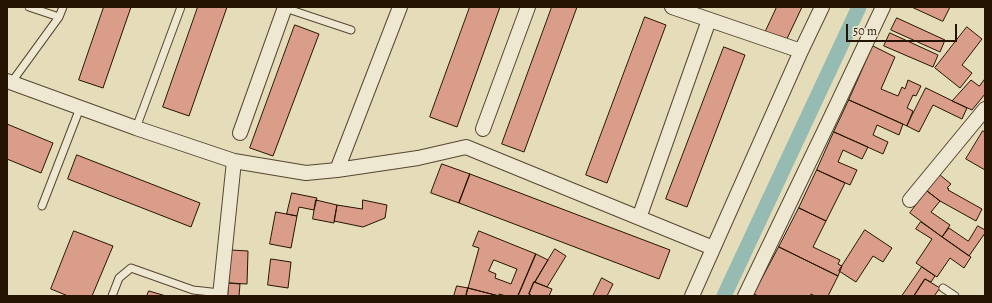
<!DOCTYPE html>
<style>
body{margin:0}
#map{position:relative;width:992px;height:303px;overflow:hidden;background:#e5dcba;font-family:Alegreya,serif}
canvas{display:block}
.frame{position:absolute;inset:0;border:8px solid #261402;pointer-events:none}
.scale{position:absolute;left:846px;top:24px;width:111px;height:18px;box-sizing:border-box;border:2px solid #261402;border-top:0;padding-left:5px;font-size:12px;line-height:14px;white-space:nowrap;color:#261402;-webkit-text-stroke:3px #eee8d2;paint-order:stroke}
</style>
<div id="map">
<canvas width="992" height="303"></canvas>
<div class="frame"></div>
<div class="scale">50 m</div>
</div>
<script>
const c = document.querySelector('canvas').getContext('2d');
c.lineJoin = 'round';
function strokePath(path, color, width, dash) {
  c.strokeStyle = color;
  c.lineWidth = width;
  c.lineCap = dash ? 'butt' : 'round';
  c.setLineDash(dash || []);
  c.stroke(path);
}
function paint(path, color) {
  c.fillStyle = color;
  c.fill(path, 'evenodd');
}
const canal = new Path2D(`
 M724,296L859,7`);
const building = new Path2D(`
 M104,7H131L103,88L79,80Z
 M198,7H227L189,116L163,107Z
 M470,7H500L457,127L430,117Z
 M552,7H577L524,152L502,144Z
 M777,7H802L784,45L764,35Z
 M912,7H950L943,21Z
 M645,17L666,25L607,183L586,175Z
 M897,18L945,40L940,52L891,30Z
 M295,25L319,34L273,156L250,148Z
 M967,27L982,39L962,65L972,73L960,88L935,68Z
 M890,33L938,55L933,67L884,46Z
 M873,46L895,57L881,89L898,96L902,87L905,89L908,80L921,86L916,96L913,95L907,108L913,111L907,126L849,100Z
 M724,47L745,55L687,207L666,199Z
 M985,79V94L972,110L952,101L971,80L979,86Z
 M926,88L967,108L962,119L933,105L919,132L907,126Z
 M849,100L903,124L899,135L877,125L873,135L888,142L883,154L834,132Z
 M7,124L53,143L41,173L7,159Z
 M983,131L985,132V170L966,159Z
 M834,132L868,147L862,159L843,150L838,162L857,170L850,185L817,170Z
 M77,155L200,203L191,227L68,179Z
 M442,164L470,174L459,203L431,193Z
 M817,170L845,183L826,221L799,208Z
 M470,174L670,250L659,279L459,203Z
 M940,175L951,184L947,188L949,189L948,190L982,209L976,221L940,201L927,191Z
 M927,191L940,201L931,212L950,225L942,237L910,213Z
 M292,193L317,198L314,210L299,207L297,216L287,214Z
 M316,200L337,205L334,223L313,219Z
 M363,200L387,205L385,218L363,227L334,221L337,205L362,209Z
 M799,208L826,221L813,247L840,260L838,264L842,266L838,276L779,247Z
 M276,212L297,216L291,248L270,244Z
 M921,222L971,257L964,268L950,258L937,277L916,263L932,239L916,229Z
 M978,226L985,230V233L969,256L942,237L949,228L968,241Z
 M865,230L892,248L883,262L873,256L856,282L839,271Z
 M74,231L113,246L92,296H68L51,289Z
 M479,231L536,254L518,296H506L499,294V296L468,288L479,248L473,246ZM494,260L517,269L511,284L495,278L496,274L489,271Z
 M779,247L838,276L828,296H815L811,294L810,296H758L754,294Z
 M555,249L566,256L547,287L535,282Z
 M231,250L248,251L247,284L229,283Z
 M536,254L548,260L535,282H534L529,294L532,296H518Z
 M271,259L291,262L288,288L268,285Z
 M922,267L935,276L931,282L925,279L914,296H902Z
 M602,278L613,284L607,296H593Z
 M925,279L940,288L934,296H914Z
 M534,282L552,289L549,296H532L529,294Z
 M229,283L240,284L239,296H228Z
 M457,286L468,288L466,296H454Z
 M468,288L499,296H466Z
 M149,291L166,296H147Z`);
const service = new Path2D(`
 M29,7L59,17
 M285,8L351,30
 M11,83L59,17L63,7
 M136,128L181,7
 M42,206L80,108
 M943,288L955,296
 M112,296L119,278L131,268L193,290L220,293`);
const minor = new Path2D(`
 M672,7L801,51L692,296
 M801,51L822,7
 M7,81L136,128L234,161L220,296
 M483,129L528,7
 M240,133L285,7
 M234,161L306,173L337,170L400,7
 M337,170L418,158L466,147L713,248
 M910,200L985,109
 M639,218L709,20
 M745,296L831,117L883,7`);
strokePath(canal, '#96bbb2', 15);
paint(building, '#da9d89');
strokePath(building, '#261402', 1);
strokePath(service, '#564630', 9);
strokePath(minor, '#564630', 16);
strokePath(service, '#eee8d2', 7);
strokePath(minor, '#eee8d2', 14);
</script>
